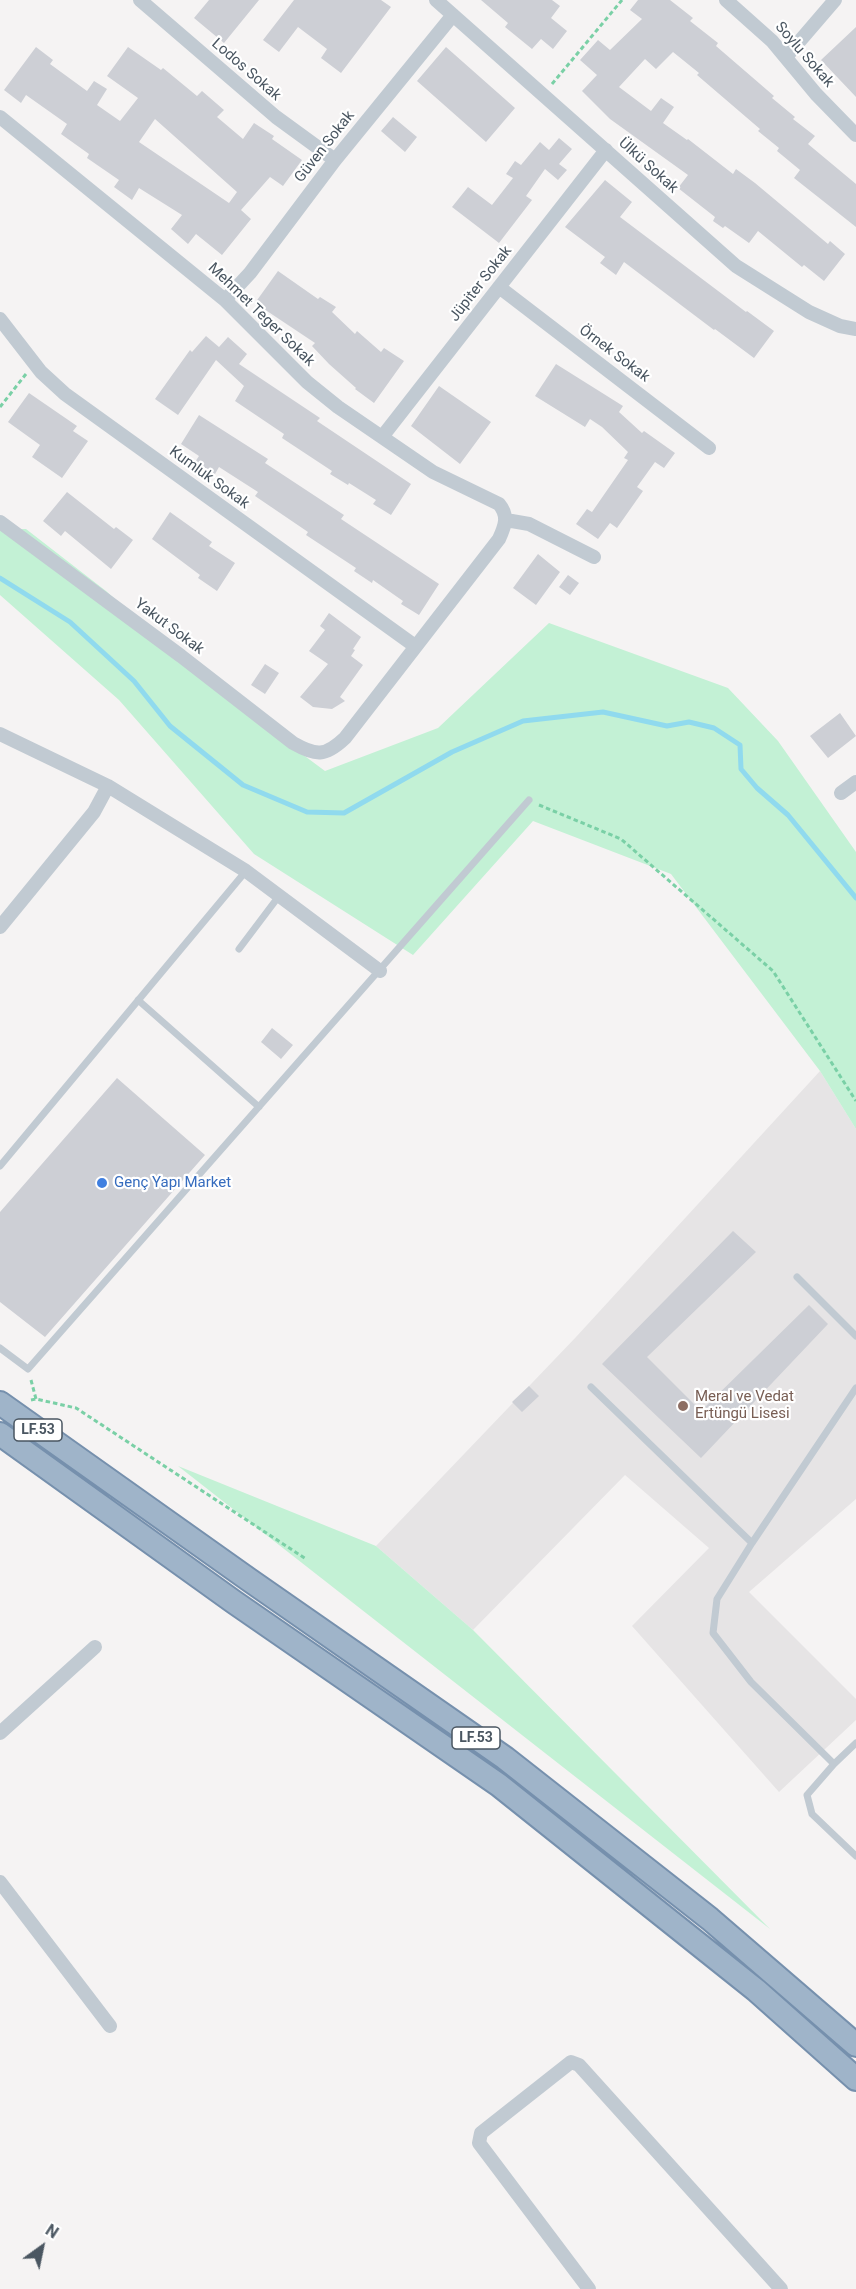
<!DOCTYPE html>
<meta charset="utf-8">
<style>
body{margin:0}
#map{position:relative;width:856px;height:2289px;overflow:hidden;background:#f5f3f3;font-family:Roboto,sans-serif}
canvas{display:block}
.north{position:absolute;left:12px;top:2217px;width:60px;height:60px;-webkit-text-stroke:4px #fff;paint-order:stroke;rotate:33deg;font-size:16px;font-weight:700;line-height:24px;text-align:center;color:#4a5661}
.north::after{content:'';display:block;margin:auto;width:21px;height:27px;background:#4a5661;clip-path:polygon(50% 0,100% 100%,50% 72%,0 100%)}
</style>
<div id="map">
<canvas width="856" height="2289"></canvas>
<div class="north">N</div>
</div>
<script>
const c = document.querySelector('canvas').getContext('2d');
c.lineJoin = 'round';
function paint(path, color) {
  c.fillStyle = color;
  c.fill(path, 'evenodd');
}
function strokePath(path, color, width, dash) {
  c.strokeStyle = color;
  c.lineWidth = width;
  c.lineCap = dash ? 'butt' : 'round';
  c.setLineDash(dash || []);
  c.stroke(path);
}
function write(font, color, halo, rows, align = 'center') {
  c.font = font + ' Roboto,sans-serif';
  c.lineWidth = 4.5;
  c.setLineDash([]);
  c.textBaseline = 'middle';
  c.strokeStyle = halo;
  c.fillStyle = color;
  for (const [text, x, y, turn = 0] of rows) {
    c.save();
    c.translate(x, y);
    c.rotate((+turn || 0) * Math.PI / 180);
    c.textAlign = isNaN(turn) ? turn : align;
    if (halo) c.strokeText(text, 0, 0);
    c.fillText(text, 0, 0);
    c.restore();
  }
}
const education = new Path2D(`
 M820,1071L856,1129V1499L749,1592L856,1699V1720L779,1792L632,1626L709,1548L625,1475L473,1630L376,1546L576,1337Z`);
const green = new Path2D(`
 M0,529H26L106,591L225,697L325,771L438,728L549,623L728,688L778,741L856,852V1129L820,1071L671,874L533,821L413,955L254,854L119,700L0,595Z
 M178,1466L376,1546L473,1630L770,1929Z`);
const stream = new Path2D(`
 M0,578L70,622L134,681L170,726L243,785L307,812L344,813L452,752L523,721L603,712L667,726L689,722L714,728L740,745L741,769L757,788L788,815L856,898`);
const building = new Path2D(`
 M209,0H259L224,43L194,18Z
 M294,0H381L391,7L341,73L321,58L327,49L298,27L279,52L263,40Z
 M481,0H552L560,6L551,18L567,31L553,49L541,39L532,49L505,27L508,23Z
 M638,0H670L693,18L690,21L718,43L716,46L774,96L772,98L795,117L793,119L815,136L808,144L856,184V227L794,178L800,170L777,151L779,148L758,131L760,129L697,75L699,73L673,52L656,69L645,59L619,87L651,111L661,98L674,107L663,123L687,140L688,139L733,174L736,169L755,183L828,244L830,241L845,254L824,281L804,265L802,267L758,231L749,243L725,226L723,228L713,221L715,217L678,188L688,175L610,119L582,91L597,75L580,60L598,40L610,50L642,19L630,10Z
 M856,27V97L821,60Z
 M36,47L53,60L50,64L87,91L94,81L107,89L97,105L120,121L138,98L107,76L128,47L161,70L163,68L197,96L202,91L224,110L217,117L243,139L254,123L274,136L272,139L302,160L283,186L270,177L241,210L251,219L222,255L196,234L188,244L171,229L182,215L139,188L132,200L114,187L119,180L87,158L89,154L61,134L67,124L26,95L21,103L4,90ZM155,119L237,192L229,203L139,142Z
 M446,47L515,108L486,142L417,81Z
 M393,117L417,137L405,152L381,131Z
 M559,138L572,149L559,164L567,170L558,180L545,169L526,196L532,200L499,243L452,207L468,187L492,205L513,178L506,174L515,161L521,165L540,142L549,150Z
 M605,180L632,202L620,217L746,312L747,311L774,331L754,358L715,329L714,330L624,262L616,275L600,263L605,257L565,227Z
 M278,271L318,299L320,297L336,307L332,312L355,334L357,331L381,352L384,348L404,361L374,403L355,389L356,388L329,364L312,346L315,343L255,303Z
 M206,336L219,347L228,337L247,354L239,364L320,418L317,421L411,484L391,515L373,504L376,500L349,483L348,485L330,474L332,471L282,438L284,434L235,401L244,386L216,360L178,415L155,399L190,350L192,352Z
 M556,364L623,406L619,412L642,433L644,431L675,453L664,468L655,462L637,487L643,491L617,528L610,523L598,539L576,524L587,509L592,512L628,460L624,458L628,452L602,427L590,419L585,427L535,396Z
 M439,386L491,422L460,464L411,426Z
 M29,393L77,426L73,431L88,441L62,478L32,457L40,445L8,422Z
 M199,415L268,459L265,463L344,515L341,519L439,584L419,615L401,604L403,601L373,580L372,583L354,571L356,568L306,535L308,532L255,496L258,492L219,467L215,474L195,462L199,456L181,444Z
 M67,492L114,529L116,527L133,540L111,569L65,531L61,536L43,521Z
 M170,512L212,542L209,546L235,563L217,591L198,578L200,575L152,539Z
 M538,554L560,572L536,605L513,588Z
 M568,575L579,583L570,595L559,587Z
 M329,613L361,637L353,649L355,650L351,656L363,665L340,697L345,701L332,709L313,707L300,697L328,664L309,651L325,630L320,626Z
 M265,664L279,673L265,694L251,685Z
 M840,713L856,736L828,758L810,736Z
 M272,1028L293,1045L281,1059L261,1042Z
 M117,1078L205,1155L45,1337L0,1302V1212Z
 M733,1231L756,1252L647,1357L701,1411L809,1305L828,1324L701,1458L602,1364Z
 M529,1386L539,1396L522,1412L512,1402Z`);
const path = new Path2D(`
 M552,84L622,0
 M0,407L26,374
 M539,805L621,839L773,971L856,1101
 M31,1380L36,1399
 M31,1400L36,1399L76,1408L306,1559`);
const service = new Path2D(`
 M239,949L279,896
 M138,1000L259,1107
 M0,1166L246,871
 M797,1277L856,1336
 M0,1348L28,1369L529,800
 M591,1387L752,1543L717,1599L713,1633L751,1682L834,1764L807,1795L812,1814L856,1856
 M752,1543L856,1388
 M834,1764L856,1743`);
const minor = new Path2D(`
 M140,0L276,117L335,160
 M436,0L736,266L809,312L840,326L856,329
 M726,0L772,41L816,94L856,135
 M786,57L835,0
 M0,117L225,300L307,382L338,407L433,472L499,504C509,516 505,526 499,539L345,738C325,757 316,756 293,743L181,656L0,522
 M499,287L709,448
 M225,300L250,273L335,160L453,15
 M0,319L41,372L65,394L415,646
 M382,437L606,150
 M506,520L529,524L594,557
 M0,734L108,786L246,871L380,971
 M841,793L856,782
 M0,927L94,812L108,786
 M0,1733L95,1647
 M0,1882L110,2026
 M589,2289L479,2143L481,2133L571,2062L579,2065L781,2289`);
const trunk = new Path2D(`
 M0,1403L248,1579L505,1758L710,1919L856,2045
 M0,1434L234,1602L499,1785L756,1990L856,2079`);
const markers = [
 [102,1183,6,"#3f7fe0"],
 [683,1406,6,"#8d6e63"]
];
const shields = [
 [38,1430,48],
 [476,1738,48]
];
const shieldNames = [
 ["LF.53",38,1430],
 ["LF.53",476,1738]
];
const streetNames = [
 ["Soylu Sokak",804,55,49],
 ["Lodos Sokak",246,70,41],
 ["Güven Sokak",325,147,-52],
 ["Ülkü Sokak",648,166,42],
 ["Jüpiter Sokak",481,284,-52],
 ["Mehmet Teger Sokak",261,315,44],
 ["Örnek Sokak",614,354,37],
 ["Kumluk Sokak",209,478,36],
 ["Yakut Sokak",169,627,37]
];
const shopNames = [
 ["Genç Yapı Market",114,1183]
];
const educationNames = [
 ["Meral ve Vedat",695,1397],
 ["Ertüngü Lisesi",695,1414]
];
paint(education, '#e6e4e5');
paint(green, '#c3f1d5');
strokePath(stream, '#90daee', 5);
paint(building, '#cdcfd5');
strokePath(trunk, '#7690ad', 26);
strokePath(path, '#7ad0a6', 3, [4.5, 3]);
strokePath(service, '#c1cad2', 7);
strokePath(minor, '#c1cad2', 14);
strokePath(trunk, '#9fb4c9', 22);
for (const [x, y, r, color] of markers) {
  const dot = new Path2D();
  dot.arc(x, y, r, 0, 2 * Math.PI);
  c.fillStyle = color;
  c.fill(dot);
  strokePath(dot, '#fff', 2);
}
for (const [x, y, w] of shields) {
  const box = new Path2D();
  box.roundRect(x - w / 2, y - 11, w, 22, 4.5);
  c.fillStyle = '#fff';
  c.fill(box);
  strokePath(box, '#4a5661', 1.5);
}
write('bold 14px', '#4a5661', null, shieldNames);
write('15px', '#4a5661', '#fff', streetNames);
write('15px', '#366cbe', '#fff', shopNames, 'left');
write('15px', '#785e54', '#fff', educationNames, 'left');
</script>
